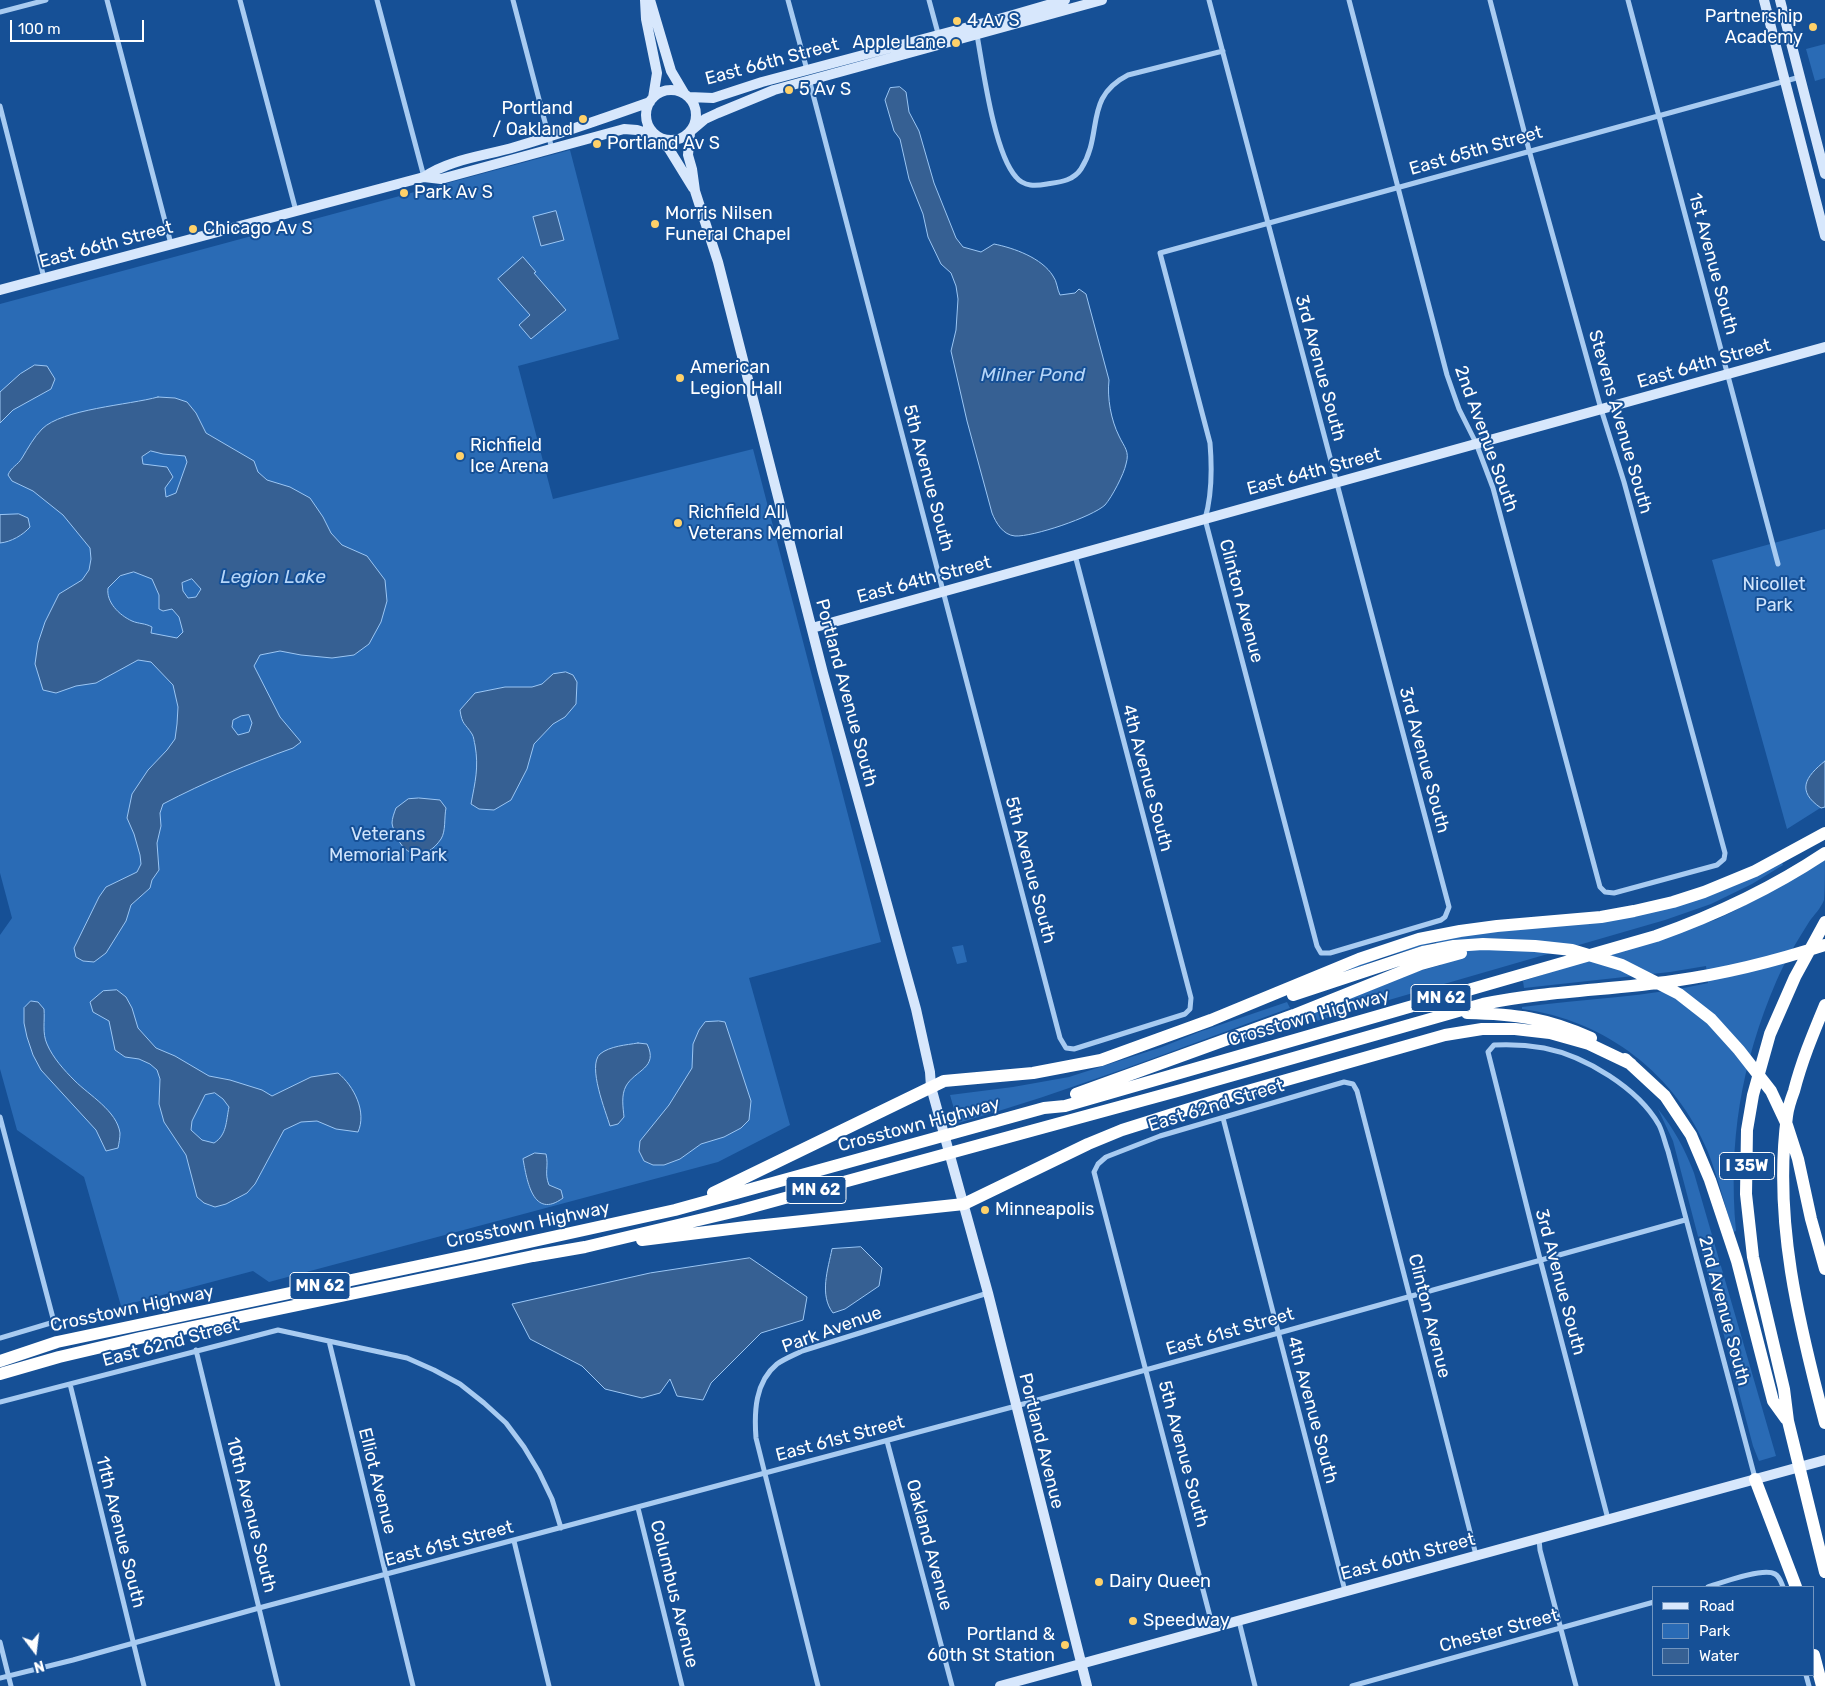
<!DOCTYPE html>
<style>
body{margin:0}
#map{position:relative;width:1825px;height:1686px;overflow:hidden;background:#165096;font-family:Rubik,sans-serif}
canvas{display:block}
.legend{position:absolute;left:1652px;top:1586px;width:162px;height:90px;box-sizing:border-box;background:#165096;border:1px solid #7396c0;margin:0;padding:6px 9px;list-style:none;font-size:15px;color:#fff}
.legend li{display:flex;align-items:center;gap:10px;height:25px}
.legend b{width:25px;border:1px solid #7396c0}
.north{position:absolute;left:10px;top:1626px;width:50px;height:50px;-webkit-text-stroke:4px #165096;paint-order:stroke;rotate:165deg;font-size:14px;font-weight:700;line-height:20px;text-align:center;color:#fff}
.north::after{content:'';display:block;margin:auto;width:18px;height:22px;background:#fff;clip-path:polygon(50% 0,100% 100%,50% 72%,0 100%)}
.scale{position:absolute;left:10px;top:20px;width:134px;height:22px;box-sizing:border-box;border:2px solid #fff;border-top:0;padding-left:6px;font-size:15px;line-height:18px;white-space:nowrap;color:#fff;-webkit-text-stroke:4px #165096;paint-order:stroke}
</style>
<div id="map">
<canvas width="1825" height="1686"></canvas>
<ul class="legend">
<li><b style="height:6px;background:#d7e7fc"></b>Road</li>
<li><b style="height:14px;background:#2a6bb5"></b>Park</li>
<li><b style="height:14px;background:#366093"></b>Water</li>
</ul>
<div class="north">N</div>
<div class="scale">100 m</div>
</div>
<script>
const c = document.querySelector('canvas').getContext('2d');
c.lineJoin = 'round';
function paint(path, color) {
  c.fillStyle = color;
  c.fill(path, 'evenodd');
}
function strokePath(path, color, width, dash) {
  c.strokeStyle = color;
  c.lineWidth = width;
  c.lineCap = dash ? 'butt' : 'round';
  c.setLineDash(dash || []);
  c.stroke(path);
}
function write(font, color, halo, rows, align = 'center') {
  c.font = font + ' Rubik,sans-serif';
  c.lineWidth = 4;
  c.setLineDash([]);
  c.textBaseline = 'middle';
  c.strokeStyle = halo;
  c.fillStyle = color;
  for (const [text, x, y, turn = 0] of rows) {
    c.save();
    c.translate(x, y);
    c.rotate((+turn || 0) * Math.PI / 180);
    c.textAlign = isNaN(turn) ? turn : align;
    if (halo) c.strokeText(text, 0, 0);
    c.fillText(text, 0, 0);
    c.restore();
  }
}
const green = new Path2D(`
 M1825,44V78L1815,81L1806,49Z
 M570,150L619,339L518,366L553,499L753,449L881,942L749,978L790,1125L718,1162L269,1282L253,1271L121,1306L84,1177L17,1130L0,1069V935L12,918L0,873V304Z
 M1825,529V805L1787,829L1712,560Z
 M1825,858C1825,867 1825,893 1824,900C1821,908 1814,915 1809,922C1797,941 1785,961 1776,982C1741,1064 1728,1142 1736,1231L1733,1232C1725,1205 1718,1178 1708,1152C1676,1074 1605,1020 1522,1009V1007C1584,999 1647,997 1708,983L1706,966L1670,972L1524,988L1523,981L1715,920C1754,902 1789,882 1825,858Z
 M1782,862L1783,865L1752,884L1711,904L1665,920L1268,1035L1267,1031L1412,973L1441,965L1436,942L1381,958L1332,978L1373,958L1452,936L1594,922Z
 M963,945L967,962L957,964L952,947Z
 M1287,1002L1290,1008C1180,1048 1071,1091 958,1123L950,1095L1013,1087L1069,1077L1162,1047L1199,1032Z
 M1658,1109C1674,1129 1685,1149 1694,1173L1776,1456L1759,1461L1753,1446L1673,1141Z`);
const water = new Path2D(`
 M900,87L906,92L909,112L919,131L934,183L956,238L963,247L981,252L994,244C1014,248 1042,258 1053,276C1057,281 1057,289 1060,295L1075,293L1079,289L1086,294L1109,380C1107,398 1111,420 1119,436C1124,447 1130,451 1126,464C1124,474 1112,497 1105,505C1092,517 1033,537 1015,536C1003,535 996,523 992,513L967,421L951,351L956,330L958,299L956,286L951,273L941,264L928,237L923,214L909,179L900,139L894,131L885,100L890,88Z
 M556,211L564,240L541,246L533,217Z
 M523,257L536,272L534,273L566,310L531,339L519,325L530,315L498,279Z
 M35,365L47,366L55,379L51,389L13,410L0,423V392L20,374Z
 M158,397L175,398L187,402L196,413L206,433L254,461L258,472L267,480L290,487L310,498L323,517L331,533L342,545L367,556L385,580L387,601L381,622L369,644L354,655L332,658L301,655L280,651L260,655L254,666L280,717L301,742L293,748C248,764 205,782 163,804L160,813L161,826L157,843L159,870L152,880L150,888L131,905L126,921L106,953L94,962L83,961L76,957L74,948L99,897L106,887L137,872L141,864L140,855L134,834L127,818L132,794L148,770L167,750L175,739L177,724L178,707L173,685L151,662L138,660L96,683L76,686L56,693L43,690L35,664L38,643L45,622L59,594L82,580L89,570L91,559L90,548L63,515L33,491L12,481L8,475C11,467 18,465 22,458C28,448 34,437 42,429C62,409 129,405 158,397ZM151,451L163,454L185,456L187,462L176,493L166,497L165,488L173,477L167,467L143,464L142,457ZM134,572L152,579L159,595V609L163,611L172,609L179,617L183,632L177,638L151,633L152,627C145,623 139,624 132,621C119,615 106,602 108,588L120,576ZM192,579L201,589L196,597L188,598L183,591L182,583ZM249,715L252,723L249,732L238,735L232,727L233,720L241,716Z
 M19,514L28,518L30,527C23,535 11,542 0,543V515Z
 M566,672L573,675L577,682L576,704L565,717L553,724L534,744L527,769L511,800L494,810L479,809L471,804C475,782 479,768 475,745C474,742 474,737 472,734C465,723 462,725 460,710L475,693L505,687H532L542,684L553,674Z
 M1825,761V807L1821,808C1796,791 1805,777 1825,761Z
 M419,798L440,800L446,808C444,818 446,831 441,839C426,861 405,858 396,835C395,831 392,827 392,823C392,819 394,813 396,808L408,799Z
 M117,990L126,997L132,1008L138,1028L156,1048L175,1056L209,1076L230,1080L262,1090L272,1096L311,1077L338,1073C354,1086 367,1112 358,1132L336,1129L317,1121L301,1122L284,1130L255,1184L247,1193L226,1204L215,1207L204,1203L197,1197L186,1155L164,1122L159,1104L160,1079L157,1070L150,1064L139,1059L125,1057L115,1050L109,1021L93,1012L90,1002L103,991ZM215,1093L223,1099L229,1107C226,1121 227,1135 214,1143L202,1140L191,1130L192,1121L205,1095Z
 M31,1001L38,1002L44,1009C45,1021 42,1033 47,1044C53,1058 64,1070 75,1081C89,1095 117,1111 120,1133C120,1138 119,1143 118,1148L106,1151L96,1130L41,1070L33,1055L27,1037L24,1023V1008Z
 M719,1021L725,1022L751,1101L749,1120L741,1128L724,1137L701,1144L680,1159L664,1165H653L644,1161L639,1151L640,1141L669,1105L692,1068L693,1044L699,1030L705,1022Z
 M638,1043L647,1044C659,1068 635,1070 626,1086C621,1095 623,1107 624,1117L618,1124L610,1126C606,1112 587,1066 600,1054C610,1046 626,1045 638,1043Z
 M535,1153L546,1154C549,1166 544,1173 549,1185L561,1190L563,1198C533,1220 527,1181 523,1159Z
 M861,1247L882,1268L879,1286L845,1309L833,1313C819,1295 828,1269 832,1249Z
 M750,1258L807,1297L803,1320L761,1333L711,1383L703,1400L677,1396L670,1379L660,1393L642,1398L605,1389L582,1366L530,1339L512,1304L650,1273Z`);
const street = new Path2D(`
 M107,0L171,244
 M240,0L296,211
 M377,0L424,177
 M513,0L552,149
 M788,0L807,70
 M929,0L939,37
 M1209,0C1288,302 1369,604 1449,907L1445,917L1441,920L1330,953H1321L1317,946L1205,519C1212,495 1212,467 1210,443L1160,253C1374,196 1586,134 1800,77
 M1349,0L1447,375L1459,409L1476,443L1493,488L1600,887L1605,892L1614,893L1717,865L1724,859L1725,853L1624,482L1601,409L1529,150L1490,0
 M1628,0L1778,564
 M0,12L46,0
 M977,35C983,68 994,153 1016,177C1024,187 1036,186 1047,184C1060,182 1073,181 1081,169C1104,133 1083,98 1128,75L1223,51
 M809,79L1060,1038L1066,1048L1074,1049L1185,1014L1190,1009L1191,998L1075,555
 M0,106L44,278
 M0,1117L54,1322L0,1338
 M1223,1118L1345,1591
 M329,1341L413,1686
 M196,1350L278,1686
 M70,1384L144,1686
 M0,1402L278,1330L407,1358L434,1370L460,1384L484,1403L506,1423L524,1447L539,1472L552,1499L561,1528
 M887,1441L952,1686
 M638,1508L682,1686
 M1608,1519L1540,1259L1488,1052L1494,1045C1511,1044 1527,1045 1544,1048C1585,1056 1638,1088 1659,1125C1663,1133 1665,1143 1668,1151L1755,1478
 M1539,1539L1540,1550L1576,1686
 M514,1541L549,1686
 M1708,1587C1721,1583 1763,1567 1775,1574C1780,1577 1781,1582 1783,1587
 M1239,1621L1255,1686
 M1213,1628L1094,1172L1098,1164L1106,1157L1160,1136L1344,1082L1353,1084L1357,1091L1476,1555
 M0,1642L11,1686
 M1806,1675L1809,1686
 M0,1678L73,1660L259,1608L1016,1406L1685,1220
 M818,1686L756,1438C754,1412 755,1382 777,1364C784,1359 794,1355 802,1351L988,1293
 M1352,1686L1654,1602`);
const secondary = new Path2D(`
 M645,0L646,19L657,73L653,98
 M650,0L671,71L684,93
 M1764,0L1825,236
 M1780,0L1825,174
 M646 115a25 25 0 1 1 50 0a25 25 0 1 1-50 0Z
 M689,97L713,98L762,82L1006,17L1065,0
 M692,130L705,119L718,113L774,90L1102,0
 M690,133L688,155L692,169L695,191L718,262L823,673L916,1009L930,1072L931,1087L988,1293L1087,1686
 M659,138L669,149L693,188
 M424,177L441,179L624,129L637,130L656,136
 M0,290L424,177C450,159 485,156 515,147C560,134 605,118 650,102
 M812,628L1825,347
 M1000,1686L1825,1460`);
const highway = new Path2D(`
 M1825,922L1795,977L1770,1034L1753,1095L1747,1130L1746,1194L1753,1257L1784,1389L1788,1421L1825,1572
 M1293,995L1423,952L1454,946L1483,944L1535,946L1572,950L1622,965L1679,994L1711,1019L1739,1050L1771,1091L1787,1125L1798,1159L1811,1219L1825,1269
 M1825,1005C1813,1034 1802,1060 1794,1091C1791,1099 1788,1108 1787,1116C1773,1220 1799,1324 1825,1423
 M1467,1013C1515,1014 1547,1018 1591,1038
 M1625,1059L1665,1096L1691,1135L1710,1180L1737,1261L1773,1401L1786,1419
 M1076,1094L1294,1015L1421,964L1461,953
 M713,1193L944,1081L1033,1073L1101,1060L1211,1020L1359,959L1419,939L1460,931L1497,926L1601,917L1634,911L1673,902L1704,892L1755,871L1825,833
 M642,1240L746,1227L964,1204L1088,1144L1122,1130L1230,1096L1445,1035L1482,1029H1515L1550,1033L1589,1044L1631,1064
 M0,1361L57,1342L475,1254L675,1210L1044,1108L1065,1106L1656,936C1718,914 1771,889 1825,853
 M0,1374L59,1357L140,1338L533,1256L585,1247L741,1210L1181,1090L1483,1004C1546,991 1610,990 1673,981C1724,974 1776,961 1825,945
 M1755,1479L1796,1587
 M1814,1655L1822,1686`);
const markers = [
 [957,21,5,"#ffd169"],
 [1813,27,5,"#ffd169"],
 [956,43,5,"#ffd169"],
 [789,90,5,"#ffd169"],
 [583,119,5,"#ffd169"],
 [597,144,5,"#ffd169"],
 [404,193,5,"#ffd169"],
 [655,224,5,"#ffd169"],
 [193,229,5,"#ffd169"],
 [680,378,5,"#ffd169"],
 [460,456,5,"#ffd169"],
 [678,523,5,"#ffd169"],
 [985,1210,5,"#ffd169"],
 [1099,1582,5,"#ffd169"],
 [1133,1621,5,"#ffd169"],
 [1065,1645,5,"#ffd169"]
];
const shields = [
 [1441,998,60],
 [1747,1166,55],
 [816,1190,60],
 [320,1286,60]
];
const shieldNames = [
 ["MN 62",1441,998],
 ["I 35W",1747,1166],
 ["MN 62",816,1190],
 ["MN 62",320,1286]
];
const poiNames = [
 ["Partnership",1803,17,"right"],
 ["Academy",1803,38,"right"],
 ["4 Av S",967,21],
 ["Apple Lane",946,43,"right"],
 ["5 Av S",799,90],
 ["Portland",573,109,"right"],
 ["/ Oakland",573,130,"right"],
 ["Portland Av S",607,144],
 ["Park Av S",414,193],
 ["Morris Nilsen",665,214],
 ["Funeral Chapel",665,235],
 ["Chicago Av S",203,229],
 ["American",690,368],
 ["Legion Hall",690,389],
 ["Richfield",470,446],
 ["Ice Arena",470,467],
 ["Richfield All",688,513],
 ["Veterans Memorial",688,534],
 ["Minneapolis",995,1210],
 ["Dairy Queen",1109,1582],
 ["Speedway",1143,1621],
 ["Portland &",1055,1635,"right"],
 ["60th St Station",1055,1656,"right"]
];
const streetNames = [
 ["East 66th Street",772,62,-15],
 ["East 65th Street",1476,151,-16],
 ["East 66th Street",106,245,-15],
 ["1st Avenue South",1713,264,75],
 ["East 64th Street",1704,364,-16],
 ["3rd Avenue South",1320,368,75],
 ["Stevens Avenue South",1620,422,74],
 ["2nd Avenue South",1486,439,70],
 ["East 64th Street",1314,472,-15],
 ["5th Avenue South",928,478,75],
 ["East 64th Street",924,580,-15],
 ["Clinton Avenue",1241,601,75],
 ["Portland Avenue South",846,693,75],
 ["3rd Avenue South",1424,760,75],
 ["4th Avenue South",1147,778,75],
 ["5th Avenue South",1030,870,75],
 ["Crosstown Highway",1309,1018,-16],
 ["East 62nd Street",1216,1106,-17],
 ["Crosstown Highway",919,1125,-15],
 ["Crosstown Highway",528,1225,-12],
 ["3rd Avenue South",1560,1282,75],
 ["Crosstown Highway",132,1309,-12],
 ["2nd Avenue South",1724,1311,75],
 ["Clinton Avenue",1429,1316,76],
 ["Park Avenue",832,1330,-20],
 ["East 61st Street",1230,1332,-16],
 ["East 62nd Street",171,1343,-15],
 ["4th Avenue South",1312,1410,75],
 ["East 61st Street",840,1439,-15],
 ["Portland Avenue",1041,1441,76],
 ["5th Avenue South",1183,1454,75],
 ["Elliot Avenue",377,1481,76],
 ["10th Avenue South",251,1515,76],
 ["11th Avenue South",120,1532,76],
 ["East 61st Street",449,1544,-15],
 ["Oakland Avenue",929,1545,75],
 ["East 60th Street",1408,1557,-15],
 ["Columbus Avenue",674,1594,76],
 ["Chester Street",1499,1631,-15]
];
const parkNames = [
 ["Nicollet",1774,585],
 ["Park",1774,606],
 ["Veterans",388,835],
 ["Memorial Park",388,856]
];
const waterNames = [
 ["Milner Pond",1033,376],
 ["Legion Lake",273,578]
];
paint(green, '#2a6bb5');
paint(water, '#366093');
strokePath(water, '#9bc6f4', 1);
strokePath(street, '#a8cbf1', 5);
strokePath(secondary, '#d7e7fc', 10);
strokePath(highway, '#fff', 12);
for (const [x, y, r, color] of markers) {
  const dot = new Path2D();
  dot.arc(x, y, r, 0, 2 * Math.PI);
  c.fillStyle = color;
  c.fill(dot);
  strokePath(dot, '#165096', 2);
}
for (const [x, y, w] of shields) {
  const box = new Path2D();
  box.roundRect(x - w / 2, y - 13.5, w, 27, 4);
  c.fillStyle = '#165096';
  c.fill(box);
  strokePath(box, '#fff', 1);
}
write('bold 16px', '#fff', null, shieldNames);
write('18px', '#fff', '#165096', poiNames, 'left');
write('18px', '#fff', '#165096', streetNames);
write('18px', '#d0e4fc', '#165096', parkNames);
write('italic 19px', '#b5d5f8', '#165096', waterNames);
</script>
